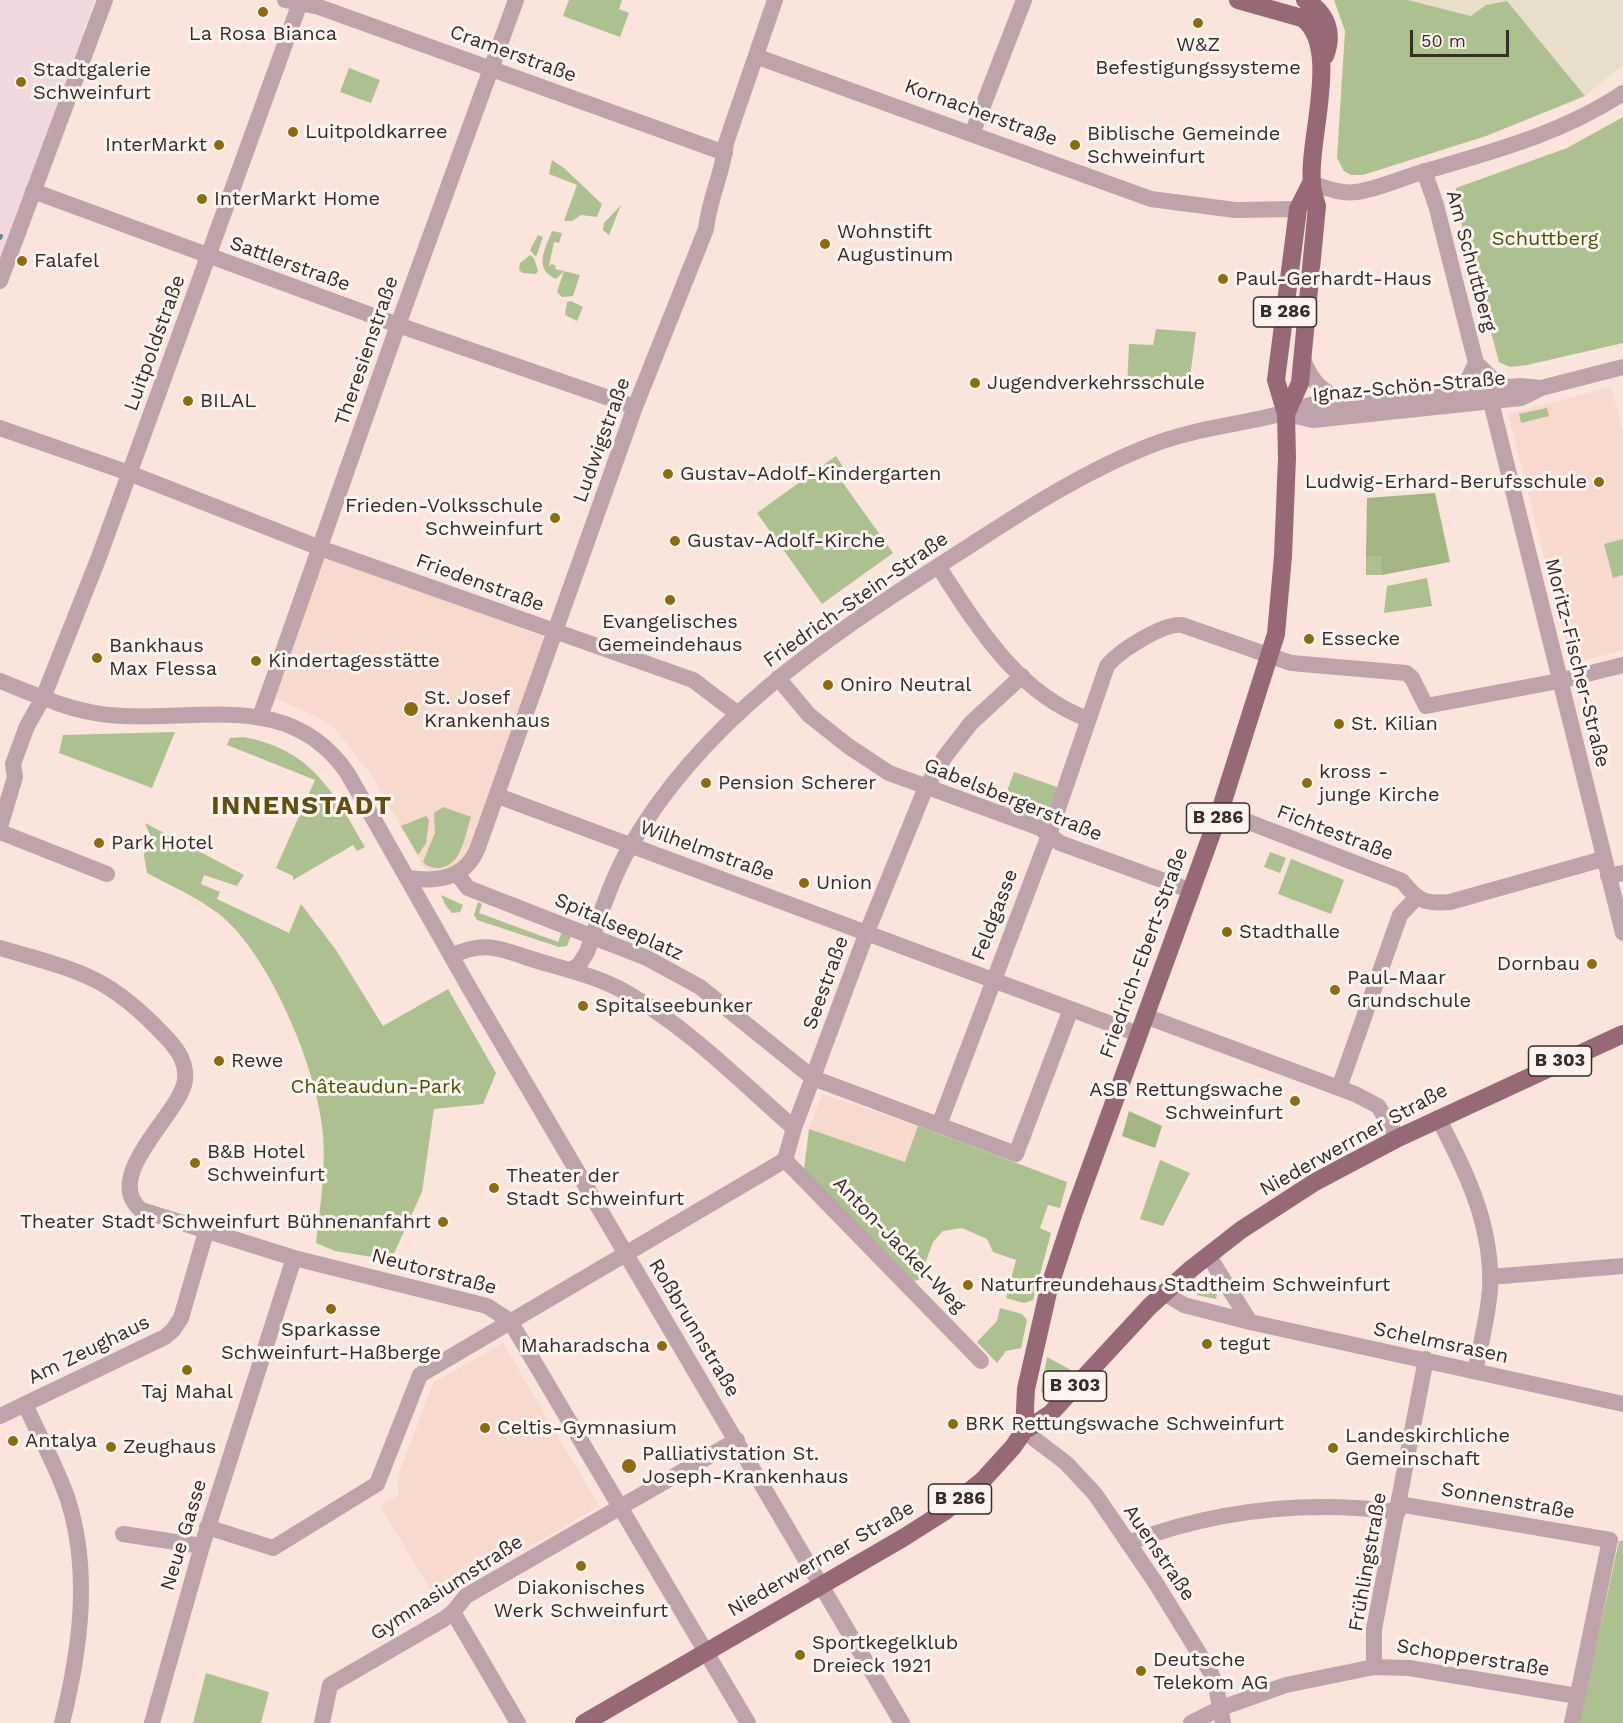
<!DOCTYPE html>
<meta charset="utf-8">
<style>
body{margin:0}
#map{position:relative;width:1623px;height:1723px;overflow:hidden;background:#fae4db;font-family:"Work Sans",sans-serif}
canvas{display:block}
.scale{position:absolute;left:1410px;top:30px;width:99px;height:27px;box-sizing:border-box;border:3px solid #362d2a;border-top:0;padding-left:8px;font-size:18px;line-height:21px;white-space:nowrap;color:#362d2a;-webkit-text-stroke:4px #fdf4f0;paint-order:stroke}
</style>
<div id="map">
<canvas width="1623" height="1723"></canvas>
<div class="scale">50 m</div>
</div>
<script>
const c = document.querySelector('canvas').getContext('2d');
c.lineJoin = 'round';
function paint(path, color) {
  c.fillStyle = color;
  c.fill(path, 'evenodd');
}
function strokePath(path, color, width, dash) {
  c.strokeStyle = color;
  c.lineWidth = width;
  c.lineCap = dash ? 'butt' : 'round';
  c.setLineDash(dash || []);
  c.stroke(path);
}
function write(font, color, halo, rows, align = 'center') {
  c.font = font + ' "Work Sans",sans-serif';
  c.lineWidth = 6;
  c.setLineDash([]);
  c.textBaseline = 'middle';
  c.strokeStyle = halo;
  c.fillStyle = color;
  for (const [text, x, y, turn = 0] of rows) {
    c.save();
    c.translate(x, y);
    c.rotate((+turn || 0) * Math.PI / 180);
    c.textAlign = isNaN(turn) ? turn : align;
    if (halo) c.strokeText(text, 0, 0);
    c.fillText(text, 0, 0);
    c.restore();
  }
}
const commercial = new Path2D(`
 M0,0H95L0,263Z`);
const industrial = new Path2D(`
 M1408,0H1623V65L1585,96L1507,1L1487,5L1472,16Z`);
const built = new Path2D(`
 M1611,387L1623,432V650L1571,664L1508,414Z
 M322,553L549,639L466,862L440,876L424,867L371,774L336,730L324,720L273,697Z
 M822,1094L918,1126L905,1162L809,1129Z
 M503,1343L599,1506L437,1601L380,1506L398,1495L399,1473L433,1383Z`);
const green = new Path2D(`
 M569,0H622L619,9L629,13L620,37L563,16Z
 M1334,0H1408L1471,16L1486,5L1507,1L1585,96L1486,136L1363,175H1351L1344,171L1337,158L1345,31Z
 M349,68L380,80L371,103L340,92Z
 M1623,117V343L1527,365L1510,367L1499,362L1455,200L1456,188L1567,148Z
 M552,160L564,168L602,204L597,217L581,215L572,221H564L577,185L549,174Z
 M621,205L609,235L603,230L604,223Z
 M552,231L562,233L559,243L554,242L549,266L552,264L556,266L555,269L580,275L573,296L562,297L557,292L564,271L556,279C533,269 545,249 552,231Z
 M538,235L543,237L536,257L530,250Z
 M530,255L534,258L538,271L536,274L523,273L519,270L520,263Z
 M571,301L583,307L577,321L565,315L567,302Z
 M1156,329L1196,332L1188,392L1127,388L1129,344L1153,345Z
 M1547,408L1549,416L1521,423L1519,414Z
 M836,456L845,470L838,476L893,553L822,604L757,513Z
 M1623,539V575L1613,578L1604,544Z
 M1366,556H1382V575H1366Z
 M1427,578L1432,606L1384,613L1387,586Z
 M175,732L152,788L59,753L63,735Z
 M243,737C311,749 333,791 365,847L357,851L353,845L293,880V876L276,868L315,780L227,745L230,738Z
 M1014,772L1060,788L1047,821L1002,805Z
 M443,807L471,817C464,837 462,868 436,868C430,867 427,866 423,862L435,833L434,813Z
 M426,816L429,820L426,843L418,855L401,826Z
 M145,823L244,875L237,886L204,875L201,884L220,892L217,899L289,933L301,904L336,950L383,1026L448,989L496,1073L483,1104L434,1109L422,1192L391,1260L335,1251L316,1243C320,1207 326,1170 323,1134C318,1070 269,953 219,914C197,897 171,886 147,873L144,855L151,837Z
 M1270,852L1286,858L1280,873L1264,867Z
 M1291,859L1344,880L1331,914L1278,894Z
 M441,895L463,905L460,912L452,913L446,906Z
 M478,902L482,904L479,913L558,942L562,932L571,936L567,946L559,947L477,920L474,915Z
 M918,1126L1067,1182L1060,1208L1048,1205L1040,1228L1051,1233L1033,1300L1024,1303L1006,1298L1016,1260L993,1252L987,1239L962,1228L943,1231L933,1242L919,1280L913,1281L804,1169L809,1129L905,1162Z
 M1160,1160L1190,1173L1163,1226L1140,1219Z
 M1208,1284L1217,1294L1216,1299L1197,1295L1199,1289Z
 M1000,1308L1022,1314L1027,1320L1021,1348L1006,1351L997,1363L977,1342L997,1321Z
 M1047,1357L1071,1370L1043,1393L1041,1391Z
 M1619,1541H1623V1723H1579Z
 M206,1673L269,1692L261,1723H193Z`);
const forest = new Path2D(`
 M1435,493L1450,562L1382,575V556H1366L1367,498Z
 M1129,1111L1162,1126L1155,1148L1122,1136Z`);
const stream = new Path2D(`
 M0,238L1,236`);
const street = new Path2D(`
 M285,0L319,7L725,153
 M758,57L1151,199L1235,210L1298,209
 M972,134L1024,0
 M1424,171L1436,205L1476,363L1465,385L1457,392
 M1311,183C1326,188 1340,194 1356,192C1380,189 1403,177 1426,171C1495,151 1563,133 1623,93
 M33,191L398,325L635,407
 M0,281L105,0
 M1302,356C1309,378 1322,396 1347,399
 M1476,363L1497,383L1511,388
 M1491,402L1623,933
 M1287,414L1313,420L1521,398L1541,388L1623,367
 M0,428L129,473L320,548L693,680L738,714
 M938,566C977,626 1018,694 1088,719
 M778,678L809,715L848,746L889,773L1040,828L1060,843L1192,891
 M0,681C35,695 71,711 109,715C196,724 289,687 348,774L470,989L902,1723
 M260,717L398,325L516,0
 M498,796L1138,1034
 M1220,811L1402,881C1418,901 1424,904 1450,902L1603,859
 M0,827L15,777L13,764L27,726L43,698L99,557L301,0
 M0,832L107,874
 M457,874L468,888L647,958L700,987L813,1078L1016,1154L1071,1009
 M1608,876L1623,873
 M408,878C437,882 464,879 477,850L635,407L706,229C709,199 723,173 726,143L775,0
 M0,948C75,970 106,974 162,1033C175,1046 187,1060 185,1080C182,1112 100,1176 141,1210L294,1258L487,1306L510,1321L748,1723
 M451,956C487,939 502,950 538,961C568,970 600,977 627,993C689,1028 741,1082 794,1128
 M572,969L579,965L587,952C600,917 611,879 630,847C702,721 824,639 943,563C1010,520 1075,475 1149,446C1201,425 1258,424 1310,405L1520,386L1541,388
 M1145,1016L1355,1094L1378,1106L1398,1138
 M1339,1088L1400,915L1416,898
 M1438,1118C1466,1171 1493,1226 1490,1289C1488,1316 1481,1344 1475,1371
 M939,1125L1049,835L1107,666C1119,651 1163,623 1182,625L1291,663L1406,673L1412,678L1426,706L1559,681L1623,665
 M785,1160L981,1361
 M1208,1255L1250,1322
 M1490,1277L1623,1266
 M1164,1293L1184,1305L1250,1322L1623,1404
 M25,1404C39,1436 57,1467 68,1500C91,1573 80,1651 62,1723
 M0,1416L165,1337L173,1330L181,1318L206,1232
 M1024,1431L1066,1463L1095,1494L1157,1585L1211,1673L1216,1686L1223,1723
 M1399,1504L1610,1540L1572,1723
 M207,1527L273,1548L377,1484L420,1375L785,1160L794,1128L867,932L926,787L946,755L971,723L1022,676
 M123,1534L202,1546
 M1128,1543C1215,1510 1305,1500 1398,1512
 M453,1612L518,1723
 M1374,1667V1629L1426,1359
 M152,1723L202,1546L294,1258
 M322,1723L330,1685L444,1619L453,1612L466,1596L737,1440
 M1191,1723L1221,1708L1286,1685L1374,1667L1409,1668L1577,1696`);
const primary = new Path2D(`
 M1238,0L1302,18C1342,46 1307,141 1312,183C1312,191 1315,199 1317,206L1300,383L1286,414
 M1305,0C1327,13 1334,33 1325,56
 M1024,1431L1026,1389L1049,1288L1073,1215L1220,811L1276,634L1283,556L1287,458L1286,414L1276,380L1298,209L1311,183
 M584,1723L903,1538L944,1512L983,1480L1013,1447L1024,1431L1050,1414L1150,1306L1191,1269L1241,1230L1315,1182L1398,1138L1623,1034`);
const markers = [
 [263,12,6,"#8a6d0e"],
 [1198,23,6,"#8a6d0e"],
 [21,82,6,"#8a6d0e"],
 [293,132,6,"#8a6d0e"],
 [219,145,6,"#8a6d0e"],
 [1075,145,6,"#8a6d0e"],
 [202,199,6,"#8a6d0e"],
 [825,244,6,"#8a6d0e"],
 [22,261,6,"#8a6d0e"],
 [1223,279,6,"#8a6d0e"],
 [975,383,6,"#8a6d0e"],
 [188,401,6,"#8a6d0e"],
 [668,474,6,"#8a6d0e"],
 [1599,482,6,"#8a6d0e"],
 [555,518,6,"#8a6d0e"],
 [675,541,6,"#8a6d0e"],
 [670,600,6,"#8a6d0e"],
 [1309,639,6,"#8a6d0e"],
 [97,658,6,"#8a6d0e"],
 [256,661,6,"#8a6d0e"],
 [828,685,6,"#8a6d0e"],
 [411,709,8,"#8a6d0e"],
 [1339,724,6,"#8a6d0e"],
 [706,783,6,"#8a6d0e"],
 [1307,783,6,"#8a6d0e"],
 [99,843,6,"#8a6d0e"],
 [804,883,6,"#8a6d0e"],
 [1227,932,6,"#8a6d0e"],
 [1592,964,6,"#8a6d0e"],
 [1335,990,6,"#8a6d0e"],
 [583,1006,6,"#8a6d0e"],
 [219,1061,6,"#8a6d0e"],
 [1295,1101,6,"#8a6d0e"],
 [195,1163,6,"#8a6d0e"],
 [494,1188,6,"#8a6d0e"],
 [443,1222,6,"#8a6d0e"],
 [968,1285,6,"#8a6d0e"],
 [331,1309,6,"#8a6d0e"],
 [1207,1344,6,"#8a6d0e"],
 [662,1346,6,"#8a6d0e"],
 [187,1370,6,"#8a6d0e"],
 [953,1424,6,"#8a6d0e"],
 [485,1428,6,"#8a6d0e"],
 [13,1441,6,"#8a6d0e"],
 [111,1447,6,"#8a6d0e"],
 [1333,1448,6,"#8a6d0e"],
 [629,1466,8,"#8a6d0e"],
 [581,1566,6,"#8a6d0e"],
 [800,1655,6,"#8a6d0e"],
 [1141,1671,6,"#8a6d0e"]
];
const shields = [
 [1285,312,63],
 [1218,818,63],
 [1560,1061,63],
 [1075,1386,63],
 [960,1499,63]
];
const shieldNames = [
 ["B 286",1285,312],
 ["B 286",1218,818],
 ["B 303",1560,1061],
 ["B 303",1075,1386],
 ["B 286",960,1499]
];
const poiNames = [
 ["La Rosa Bianca",263,34,"center"],
 ["W&Z",1198,45,"center"],
 ["Befestigungssysteme",1198,68,"center"],
 ["Stadtgalerie",33,70],
 ["Schweinfurt",33,93],
 ["Luitpoldkarree",305,132],
 ["Biblische Gemeinde",1087,134],
 ["Schweinfurt",1087,157],
 ["InterMarkt",207,145,"right"],
 ["InterMarkt Home",214,199],
 ["Wohnstift",837,232],
 ["Augustinum",837,255],
 ["Falafel",34,261],
 ["Paul-Gerhardt-Haus",1235,279],
 ["Jugendverkehrsschule",987,383],
 ["BILAL",200,401],
 ["Gustav-Adolf-Kindergarten",680,474],
 ["Ludwig-Erhard-Berufsschule",1587,482,"right"],
 ["Frieden-Volksschule",543,506,"right"],
 ["Schweinfurt",543,529,"right"],
 ["Gustav-Adolf-Kirche",687,541],
 ["Evangelisches",670,622,"center"],
 ["Gemeindehaus",670,645,"center"],
 ["Essecke",1321,639],
 ["Bankhaus",109,646],
 ["Max Flessa",109,669],
 ["Kindertagesstätte",268,661],
 ["Oniro Neutral",840,685],
 ["St. Josef",424,698],
 ["Krankenhaus",424,721],
 ["St. Kilian",1351,724],
 ["kross -",1319,772],
 ["junge Kirche",1319,795],
 ["Pension Scherer",718,783],
 ["Park Hotel",111,843],
 ["Union",816,883],
 ["Stadthalle",1239,932],
 ["Dornbau",1580,964,"right"],
 ["Paul-Maar",1347,978],
 ["Grundschule",1347,1001],
 ["Spitalseebunker",595,1006],
 ["Rewe",231,1061],
 ["ASB Rettungswache",1283,1090,"right"],
 ["Schweinfurt",1283,1113,"right"],
 ["B&B Hotel",207,1152],
 ["Schweinfurt",207,1175],
 ["Theater der",506,1176],
 ["Stadt Schweinfurt",506,1199],
 ["Theater Stadt Schweinfurt Bühnenanfahrt",431,1222,"right"],
 ["Naturfreundehaus Stadtheim Schweinfurt",980,1285],
 ["Sparkasse",331,1330,"center"],
 ["Schweinfurt-Haßberge",331,1353,"center"],
 ["tegut",1219,1344],
 ["Maharadscha",650,1346,"right"],
 ["Taj Mahal",187,1392,"center"],
 ["BRK Rettungswache Schweinfurt",965,1424],
 ["Celtis-Gymnasium",497,1428],
 ["Landeskirchliche",1345,1436],
 ["Gemeinschaft",1345,1459],
 ["Antalya",25,1441],
 ["Zeughaus",123,1447],
 ["Palliativstation St.",642,1454],
 ["Joseph-Krankenhaus",642,1477],
 ["Diakonisches",581,1588,"center"],
 ["Werk Schweinfurt",581,1611,"center"],
 ["Sportkegelklub",812,1643],
 ["Dreieck 1921",812,1666],
 ["Deutsche",1153,1660],
 ["Telekom AG",1153,1683]
];
const streetNames = [
 ["Cramerstraße",513,54,20],
 ["Kornacherstraße",981,113,20],
 ["Am Schuttberg",1471,261,75],
 ["Sattlerstraße",290,264,20],
 ["Luitpoldstraße",155,343,-70],
 ["Theresienstraße",367,351,-71],
 ["Ignaz-Schön-Straße",1409,387,-5],
 ["Ludwigstraße",602,440,-70],
 ["Friedenstraße",480,583,20],
 ["Friedrich-Stein-Straße",856,600,-35],
 ["Moritz-Fischer-Straße",1577,663,76],
 ["Gabelsbergerstraße",1013,800,22],
 ["Fichtestraße",1335,833,21],
 ["Wilhelmstraße",707,851,20],
 ["Feldgasse",995,915,-69],
 ["Spitalseeplatz",619,927,24],
 ["Friedrich-Ebert-Straße",1144,953,-70],
 ["Seestraße",826,983,-70],
 ["Niederwerrner Straße",1354,1140,-29],
 ["Anton-Jackel-Weg",899,1245,46],
 ["Neutorstraße",434,1272,15],
 ["Roßbrunnstraße",694,1328,59],
 ["Schelmsrasen",1441,1343,12],
 ["Am Zeughaus",89,1350,-26],
 ["Sonnenstraße",1508,1501,10],
 ["Neue Gasse",184,1535,-73],
 ["Auenstraße",1159,1553,56],
 ["Niederwerrner Straße",821,1559,-30],
 ["Frühlingstraße",1368,1562,-80],
 ["Gymnasiumstraße",447,1588,-33],
 ["Schopperstraße",1473,1658,9]
];
const parkNames = [
 ["Schuttberg",1545,239],
 ["Châteaudun-Park",376,1087]
];
const districtNames = [
 ["INNENSTADT",302,806]
];
paint(commercial, '#f1d7de');
paint(industrial, '#e9dec9');
paint(built, '#f8d9cd');
paint(green, '#adc08f');
paint(forest, '#a2b582');
strokePath(stream, '#5f8b96', 4);
strokePath(street, '#bea3aa', 16);
strokePath(primary, '#976875', 18);
for (const [x, y, r, color] of markers) {
  const dot = new Path2D();
  dot.arc(x, y, r, 0, 2 * Math.PI);
  c.fillStyle = color;
  c.fill(dot);
  strokePath(dot, '#fdf4f0', 2);
}
for (const [x, y, w] of shields) {
  const box = new Path2D();
  box.roundRect(x - w / 2, y - 15, w, 30, 4.5);
  c.fillStyle = '#fdf4f0';
  c.fill(box);
  strokePath(box, '#362d2a', 1.5);
}
write('bold 18px', '#362d2a', null, shieldNames);
write('20px', '#362d2a', '#fdf4f0', poiNames, 'left');
write('20px', '#362d2a', '#fdf4f0', streetNames);
write('20px', '#405604', '#fdf4f0', parkNames);
c.letterSpacing = '1.5px';
write('bold 26px', '#634e12', '#fdf4f0', districtNames);
c.letterSpacing = '0px';
</script>
